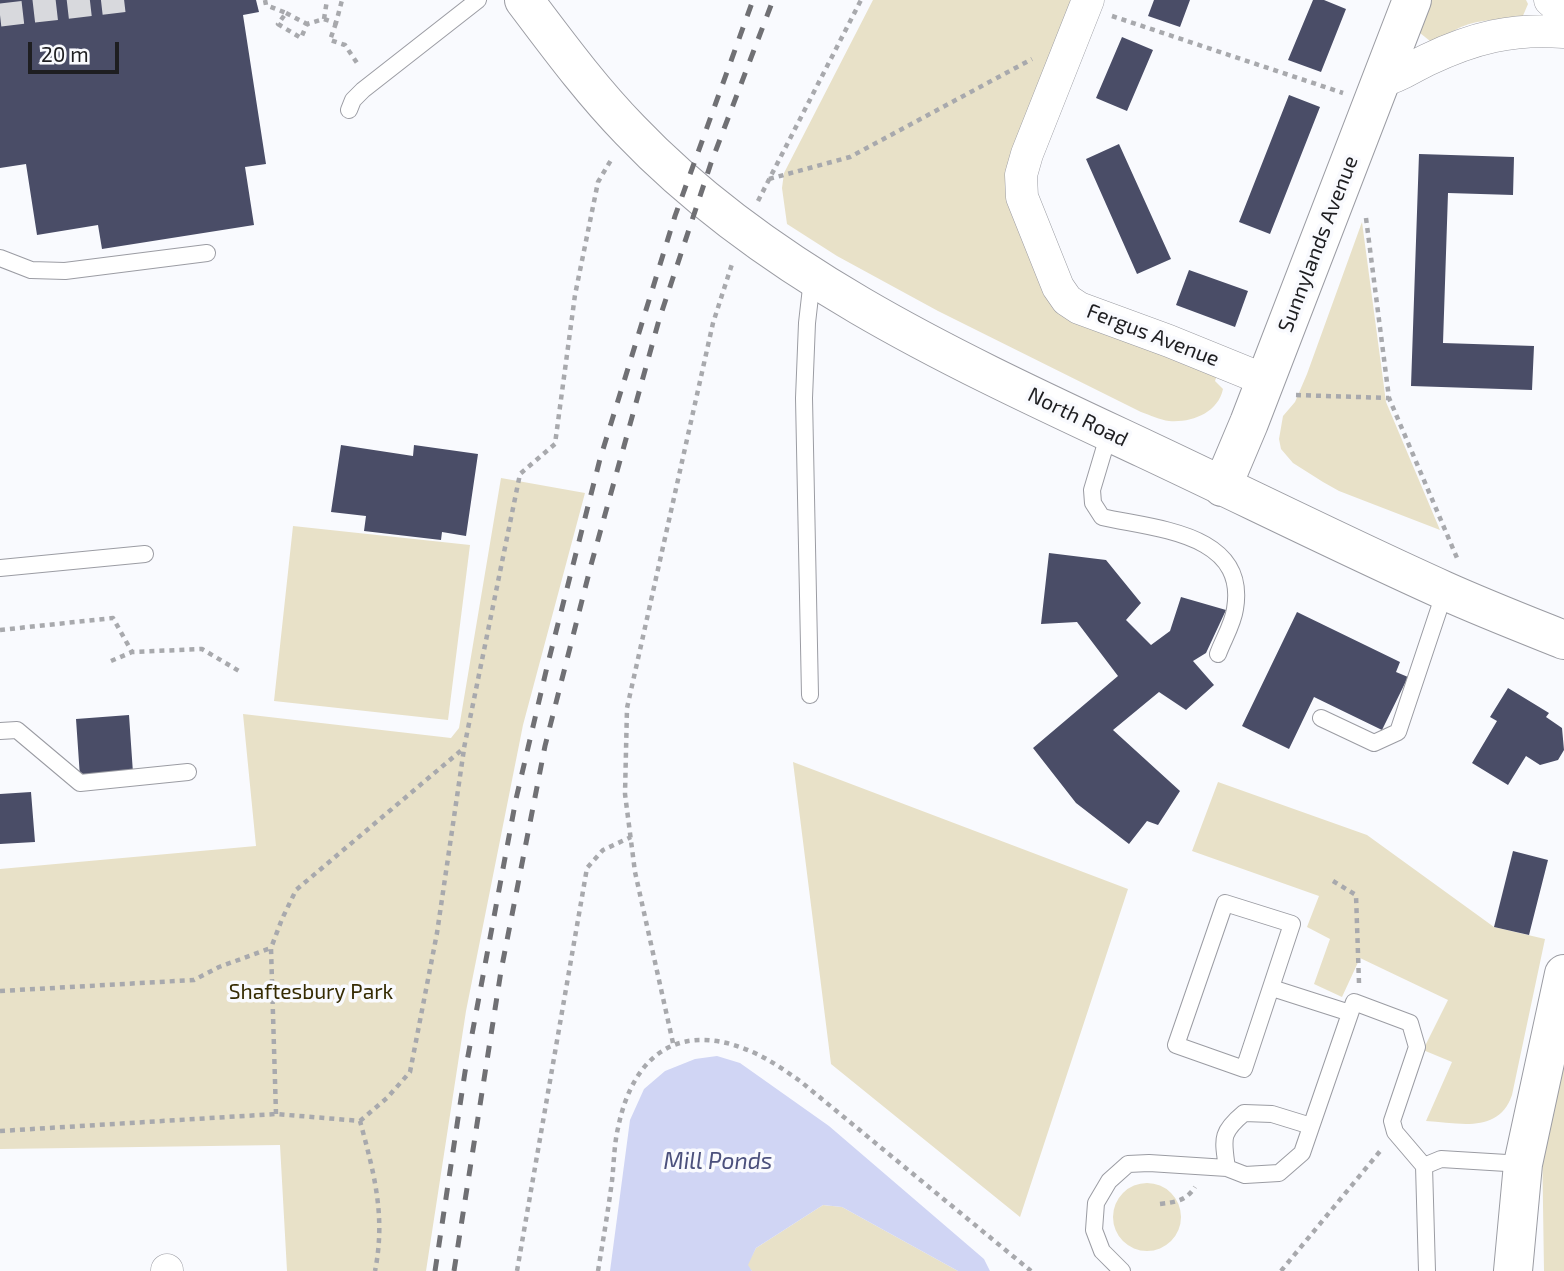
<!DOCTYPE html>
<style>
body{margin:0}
#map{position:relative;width:1564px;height:1271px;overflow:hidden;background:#f9fafe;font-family:"Exo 2",sans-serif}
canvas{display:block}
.scale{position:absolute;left:28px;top:42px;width:91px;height:32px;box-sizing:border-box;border:4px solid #1e1e21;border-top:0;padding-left:9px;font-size:21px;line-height:24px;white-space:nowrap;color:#1e1e21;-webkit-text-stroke:5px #f9fafe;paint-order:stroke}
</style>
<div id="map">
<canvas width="1564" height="1271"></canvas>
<div class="scale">20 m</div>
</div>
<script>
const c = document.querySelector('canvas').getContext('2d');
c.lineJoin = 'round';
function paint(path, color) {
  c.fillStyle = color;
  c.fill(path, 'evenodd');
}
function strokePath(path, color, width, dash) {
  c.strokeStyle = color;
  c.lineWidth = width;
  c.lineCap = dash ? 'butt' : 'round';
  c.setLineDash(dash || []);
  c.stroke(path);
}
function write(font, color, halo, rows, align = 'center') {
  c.font = font + ' "Exo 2",sans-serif';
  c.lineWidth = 7;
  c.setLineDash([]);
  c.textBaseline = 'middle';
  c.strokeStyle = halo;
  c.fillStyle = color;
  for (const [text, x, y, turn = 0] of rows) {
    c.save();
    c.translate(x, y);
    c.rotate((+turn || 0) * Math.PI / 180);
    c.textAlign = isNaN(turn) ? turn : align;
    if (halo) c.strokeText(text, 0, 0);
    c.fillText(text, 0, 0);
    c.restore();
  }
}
const green = new Path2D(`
 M873,0H1075L1016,146L1041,268L1218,372L1215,381L1223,389C1218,413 1191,423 1169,421C1160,420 1150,415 1141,412L938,311L837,256L787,224L782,188L784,173Z
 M1428,0H1526L1528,4L1522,18C1501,19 1481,19 1461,27C1450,32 1442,38 1430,41L1420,33Z
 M1362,222L1386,402L1440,530L1339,491L1323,482L1293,463L1281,449L1279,439L1283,416L1295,402L1307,374Z
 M501,478L585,493L523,725L466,1011L426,1271H287L280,1145L0,1149V869L256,846L243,714L451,738L459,728Z
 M293,526L470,545L448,720L274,701Z
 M793,762L1128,889L1020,1217L831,1064Z
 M1218,782L1367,835L1494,927L1545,939L1512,1095C1499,1134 1459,1123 1426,1121L1452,1062L1423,1050L1448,1000L1360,958L1342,997L1314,984L1330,939L1307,927L1319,896L1192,851Z
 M1564,1066V1271H1544L1542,1139Z
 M1113 1217a34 34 0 1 1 68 0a34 34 0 1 1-68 0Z
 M823,1205L842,1207L958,1271H752L747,1265L756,1248Z`);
const water = new Path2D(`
 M717,1056L740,1063L829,1126L984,1259L990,1271H958L842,1207L823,1205L756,1248L748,1265L752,1271H610L630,1120L644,1089L665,1071L695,1059Z`);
const building = new Path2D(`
 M0,0H256L259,12L243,15L266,164L245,167L254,225L102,249L98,225L37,235L26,164L0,168Z
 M1154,0H1190L1180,27L1148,16Z
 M1313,0H1324L1346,9L1321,72L1288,60Z
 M1122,37L1153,50L1127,111L1096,98Z
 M1289,95L1320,107L1270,234L1239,222Z
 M1119,144L1171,259L1137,274L1086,159Z
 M1419,154L1514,157L1513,195L1448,193L1443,343L1534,346L1532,390L1411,386Z
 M1189,270L1248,291L1235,327L1176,305Z
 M341,445L413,456L414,445L478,454L466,536L442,532L441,540L364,531L366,516L331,512Z
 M1049,553L1106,560L1141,603L1126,620L1151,645L1170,631L1181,597L1226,610L1206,653L1193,661L1214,685L1186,710L1159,692L1113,730L1180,791L1158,825L1147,821L1129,844L1076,803L1033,748L1118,676L1077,622L1041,624Z
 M1297,612L1400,662L1396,672L1408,677L1382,730L1314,697L1289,749L1242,726Z
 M1508,688L1549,713L1546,717L1562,728L1564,750L1558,760L1540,765L1526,756L1508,785L1472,763L1497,721L1490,717Z
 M129,715L133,773L80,777L76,719Z
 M31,792L35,842L0,844V794Z
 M1513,851L1548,860L1529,935L1494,927Z`);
const pedestrianTunnel = new Path2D(`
 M0,15L130,0`);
const path = new Path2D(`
 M265,0L266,5L286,13L278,24L301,38L307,24L324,19L327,0
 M286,13L307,24
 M1112,16L1343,93
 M324,19L336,23L342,0
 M336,23L330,40L345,45L359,66
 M769,179L850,157L1032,59
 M758,201L861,0
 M1366,218L1389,398L1457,558
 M1296,395L1389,398
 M0,630L113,618L132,652L202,649L239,671
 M111,661L132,652
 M1333,881L1356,895L1359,983
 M0,991L194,980L219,967L271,948
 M673,1043L635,872L625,794L627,708L713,323L732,264
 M276,1114L271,948L282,919L296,890L464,748L520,474L555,444L575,295L598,182L611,160
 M360,1121L387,1098L410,1072L437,933L464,749
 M0,1131L276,1114L360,1121C374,1173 386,1216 375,1271
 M1160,1204C1176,1202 1186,1201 1195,1187
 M517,1271L587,868L603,850L631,837
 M598,1271C603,1241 608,1211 612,1181C614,1163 614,1145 618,1128C634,1049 685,1019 759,1055C773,1062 787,1072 800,1081L1031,1271
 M1281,1271L1381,1150`);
const service = new Path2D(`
 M349,110L353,100L363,90L478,0
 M0,258L31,270L65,271L207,253
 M1109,433L1092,490L1093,503L1102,517C1153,529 1248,532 1235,609C1233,624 1223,640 1218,654
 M0,568L145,554
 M810,695L804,398L807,323L812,279
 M1321,718L1374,743L1398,732L1445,591
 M0,731L17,730L80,783L188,772
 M1225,903L1292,924L1244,1069L1176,1045Z
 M1272,988L1350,1013
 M1227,1168C1223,1139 1220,1133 1244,1113L1272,1114L1311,1126
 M1122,1271L1102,1251L1094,1230L1096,1203L1109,1181L1128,1164L1149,1163L1227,1168L1245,1175L1279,1173L1302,1153L1354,1002L1410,1023L1417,1047L1392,1121L1395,1132L1424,1166
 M1427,1271L1424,1166L1441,1159L1523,1164`);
const minor = new Path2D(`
 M1088,0L1027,154L1021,175L1022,197L1058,287L1067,300L1079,308L1169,341L1265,380
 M1550,0L1564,12
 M1382,81C1401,76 1410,68 1427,60C1473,38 1512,28 1564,32
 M167,1270V1271`);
const tertiary = new Path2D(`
 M524,0C558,45 591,90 630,130C770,277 964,364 1145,449C1245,496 1343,545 1443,590C1483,608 1524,624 1564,640
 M1222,487L1249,423L1412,0
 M1513,1271L1523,1164L1564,974`);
const rail = new Path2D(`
 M435,1271L465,1072L516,799L547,667L600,459L675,216L753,0
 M454,1271L501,971L545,746L591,565L659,320L711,163L773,0`);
const streetNames = [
 ["Sunnylands Avenue",1318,244,-69],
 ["Fergus Avenue",1153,335,21],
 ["North Road",1078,417,26]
];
const parkNames = [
 ["Shaftesbury Park",311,992]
];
const waterNames = [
 ["Mill Ponds",718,1161]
];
paint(green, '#e8e1c8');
paint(water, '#d0d5f4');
paint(building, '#4a4d67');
strokePath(pedestrianTunnel, '#d8d9dd', 23, [23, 11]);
strokePath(service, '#9b9ca3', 18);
strokePath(minor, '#9b9ca3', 33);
strokePath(tertiary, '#9b9ca3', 40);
strokePath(path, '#a8a9ad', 4.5, [5, 5]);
strokePath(service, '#fff', 16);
strokePath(minor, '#fff', 32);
strokePath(tertiary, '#fff', 38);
strokePath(rail, '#707074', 5, [12, 12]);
write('21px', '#1e1e21', '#f9fafe', streetNames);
write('21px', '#352b02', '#f9fafe', parkNames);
write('italic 23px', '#4b507c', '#f9fafe', waterNames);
</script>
